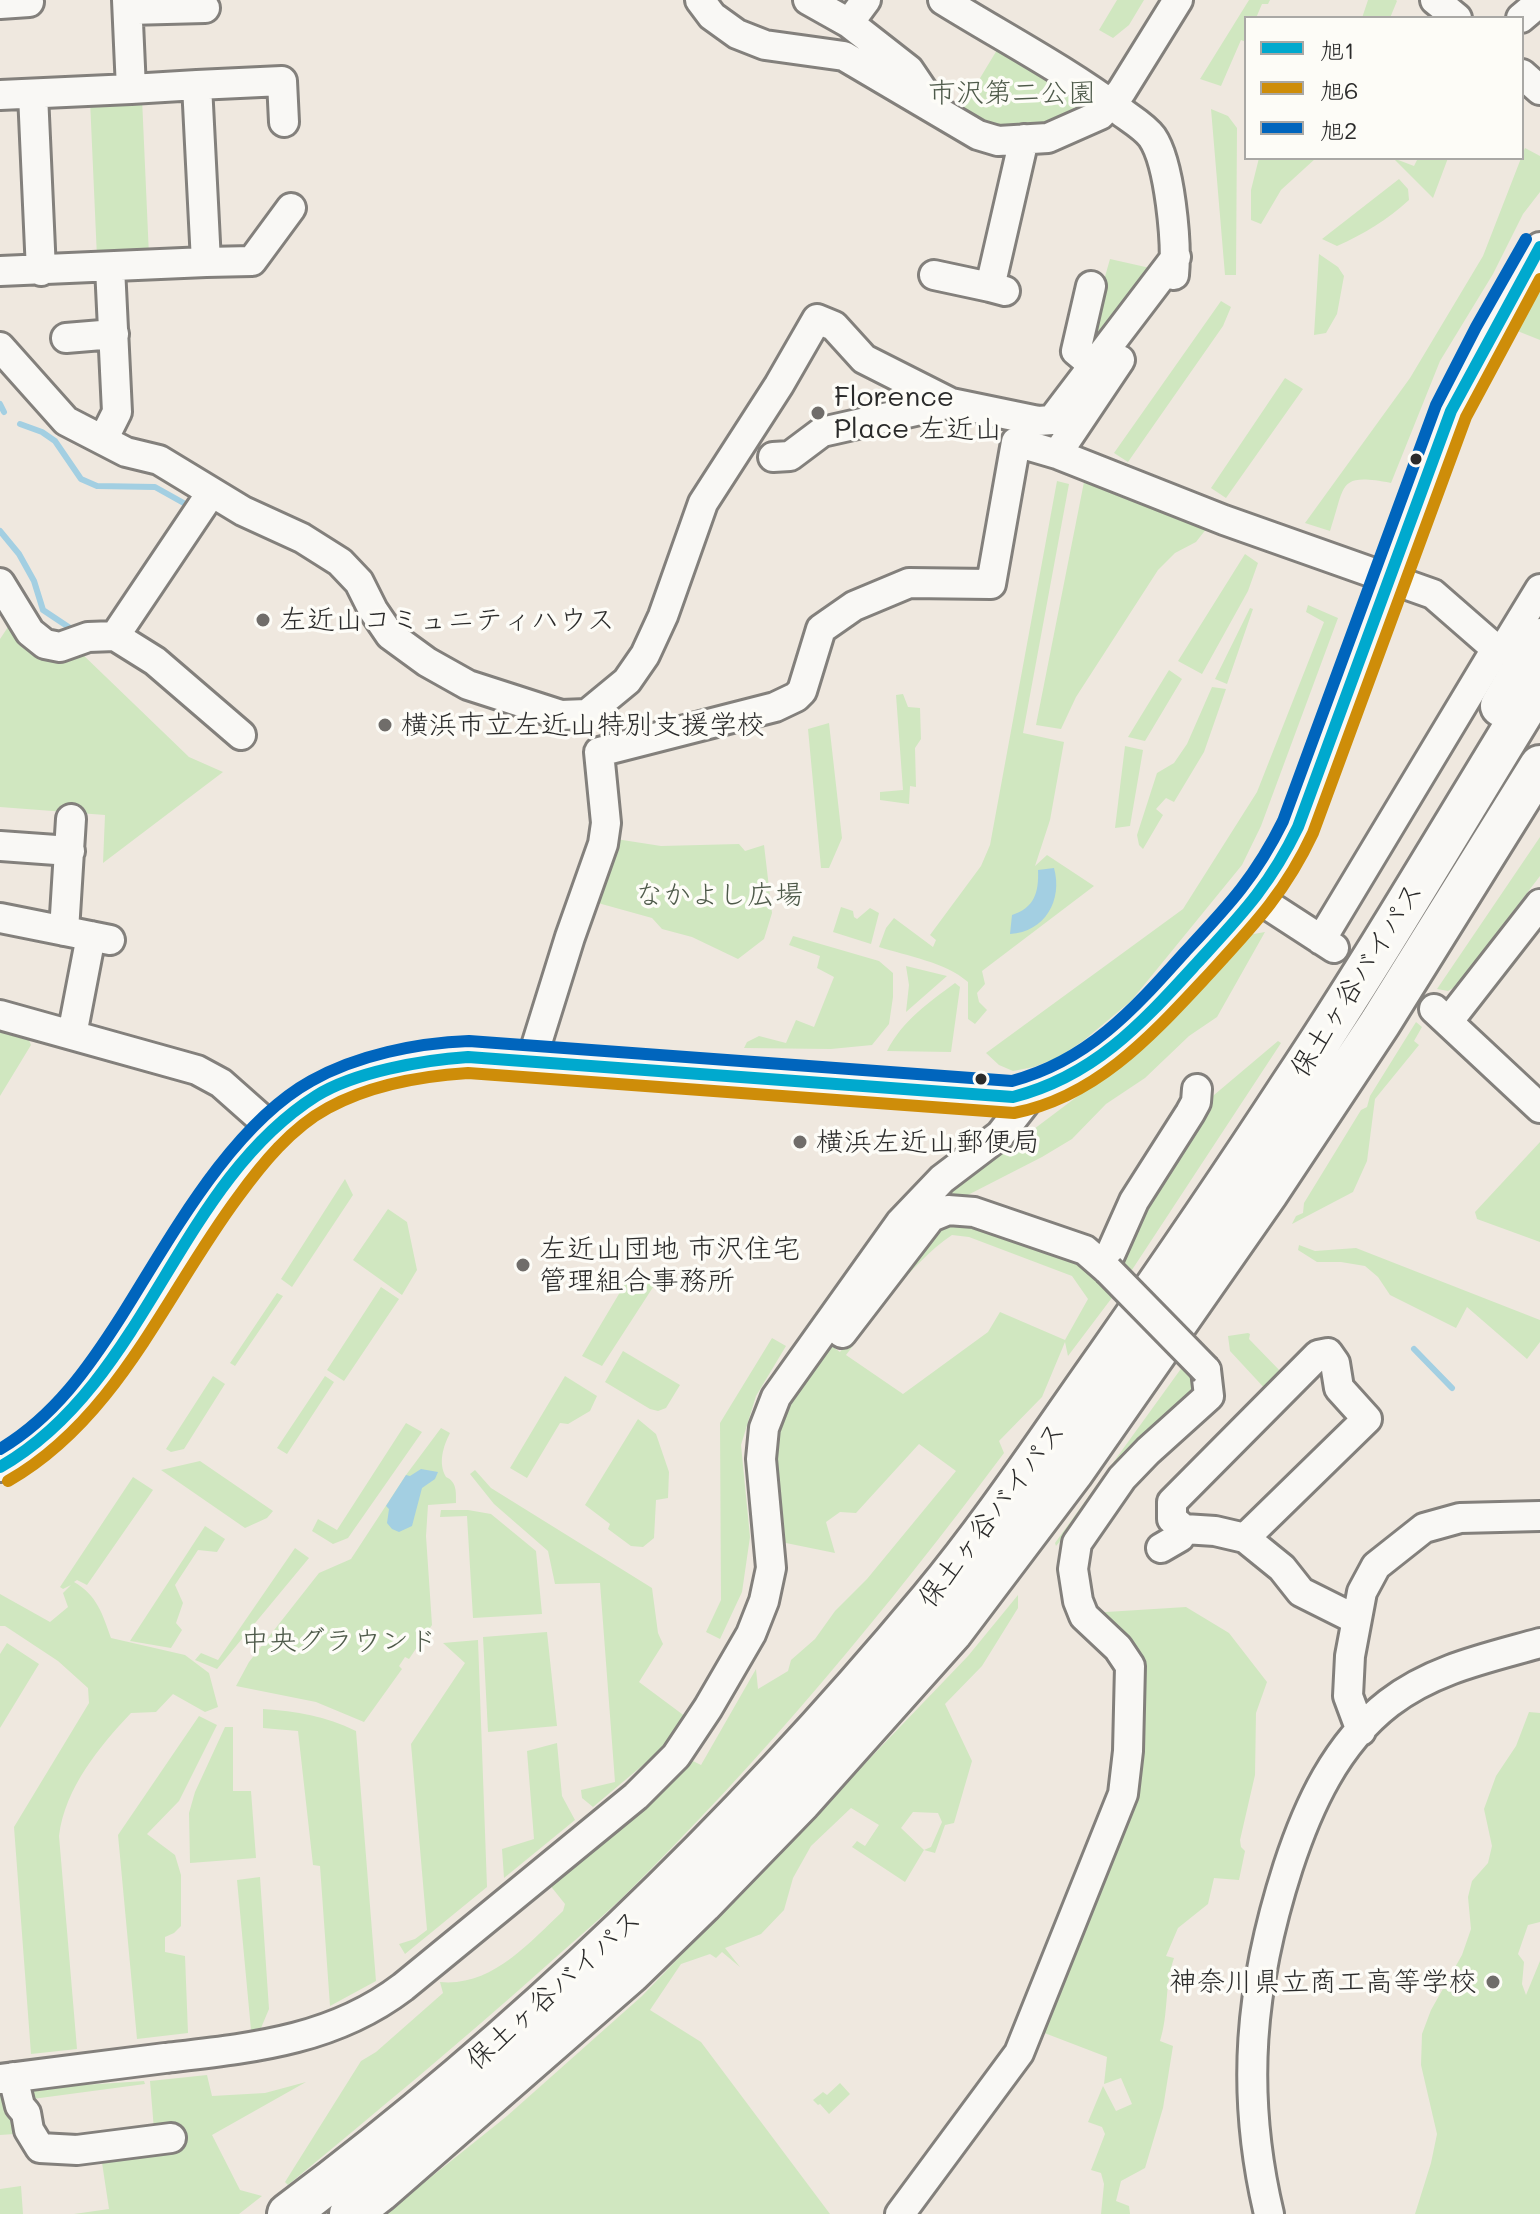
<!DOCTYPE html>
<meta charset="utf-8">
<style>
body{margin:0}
#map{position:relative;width:1540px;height:2214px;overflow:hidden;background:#efe8df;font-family:Mali,"Klee One",sans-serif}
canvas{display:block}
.legend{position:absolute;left:1244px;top:16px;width:280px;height:144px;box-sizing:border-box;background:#fdfcf7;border:2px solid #a9a8a5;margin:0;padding:10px 14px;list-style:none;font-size:24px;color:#2b2b2b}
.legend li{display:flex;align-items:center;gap:16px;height:40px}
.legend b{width:40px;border:2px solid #a9a8a5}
</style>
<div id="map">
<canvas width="1540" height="2214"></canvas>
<ul class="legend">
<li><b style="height:10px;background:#00a9ce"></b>旭1</li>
<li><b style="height:10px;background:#ce8d09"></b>旭6</li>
<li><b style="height:10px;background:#0065bd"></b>旭2</li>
</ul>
</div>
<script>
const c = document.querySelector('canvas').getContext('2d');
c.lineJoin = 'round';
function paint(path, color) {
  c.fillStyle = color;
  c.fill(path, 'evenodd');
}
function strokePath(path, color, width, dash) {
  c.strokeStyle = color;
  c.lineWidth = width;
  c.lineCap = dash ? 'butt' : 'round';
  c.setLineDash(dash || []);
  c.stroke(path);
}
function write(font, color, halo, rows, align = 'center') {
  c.font = font + ' Mali,"Klee One",sans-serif';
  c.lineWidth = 7;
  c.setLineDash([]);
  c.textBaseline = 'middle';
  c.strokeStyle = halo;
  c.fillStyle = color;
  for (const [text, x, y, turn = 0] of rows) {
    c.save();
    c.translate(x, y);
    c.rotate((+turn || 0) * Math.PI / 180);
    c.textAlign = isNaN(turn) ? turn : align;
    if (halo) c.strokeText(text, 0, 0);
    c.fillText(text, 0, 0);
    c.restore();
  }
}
const green = new Path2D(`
 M1117,0H1144L1129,25L1113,38L1099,30Z
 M1249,0H1270L1268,4H1262L1256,18H1246V42L1241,40L1221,86L1200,79Z
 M1368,0H1396L1397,1L1390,18H1362Z
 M1000,45L1081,95V112C1060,123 1025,131 1001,129C987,129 972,116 962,108Z
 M142,98L149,256L97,258L90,100Z
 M1211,109L1228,116L1237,128L1236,275H1225Z
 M1525,148L1540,156V192L1523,214L1493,274L1440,361L1391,483C1337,473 1346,484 1330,531L1305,523L1410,378L1483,256Z
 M1259,158H1316L1281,190L1261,224L1251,220V190Z
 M1393,158L1414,166L1418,158H1448L1433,198Z
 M1399,179L1408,189L1409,200C1387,220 1364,234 1337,246L1322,239Z
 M1319,254L1338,267L1344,276L1337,314L1326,333L1314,335Z
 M1110,259L1150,268L1096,352L1085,347Z
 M1540,272V340L1510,328Z
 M1221,301L1231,307L1223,326L1128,462L1114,453Z
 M1285,378L1303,389L1226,498L1211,488Z
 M1057,481L1069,484L1023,733L1064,742L1050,820L1035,866L1047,855L1094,886L982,971L985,984L977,993L979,1002L987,1010L975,1024L968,1019V982C945,962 907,956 879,947L886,928L894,918L933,947L936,940L930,935L981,866L990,845Z
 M1084,482L1195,520L1207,528L1196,542L1175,553L1158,570L1076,697L1061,729L1036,725Z
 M1245,554L1258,563L1248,591L1202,674L1178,661Z
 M1308,605L1338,618L1261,826L1242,865L1131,1001L1083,1041L1059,1057L1034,1067L1013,1071L999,1065L986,1053L1183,909L1257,792L1324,622L1306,612Z
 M1250,608L1253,609L1227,684L1215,679Z
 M8,627H16L78,650L189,757L223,772L103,863L105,815L0,807V639Z
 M1169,670L1182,679L1145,741L1128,737Z
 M1212,687L1226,689L1204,752L1174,802L1166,798L1156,809L1163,815L1143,849L1139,845L1137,835L1157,773L1174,763L1187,744Z
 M903,694L908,707L920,708L921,739L915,748L916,787L910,786L909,804L880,800V792L903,790L896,695Z
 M829,723L842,838L829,868H821L808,729Z
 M1125,746L1143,750L1130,826L1115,828Z
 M1540,837V876L1456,986L1448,991L1437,989Z
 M616,839L661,846L739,844L745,851L764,845L772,913L764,939L738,959L692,937L662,929L652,918L598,903Z
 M841,907L853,911L854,917L857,919L870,908L879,913L871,944L833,932Z
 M1265,932L1217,1017L1189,1036L1145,1078L1106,1104L1072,1139L1042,1157L960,1199L937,1202L1139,1050L1248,935Z
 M793,936L879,961L893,973V997L889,1024L872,1045L831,1049L744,1048L747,1042L759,1036L786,1043L796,1020L814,1027L834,977L817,968L820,956L789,945Z
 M906,966L947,976L906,1012L909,985Z
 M955,983L960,987L951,1052L887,1051C903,1020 928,1003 955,983Z
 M0,1020L23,1026L31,1045L0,1096Z
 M1416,1022L1422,1027L1414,1041L1419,1045L1375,1099L1367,1161L1353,1192L1292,1224L1296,1216L1303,1213L1304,1203L1361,1110L1367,1107L1370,1096Z
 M1278,1041L1281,1043L1126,1279L1113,1265L1201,1106Z
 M1540,1142V1242L1477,1219L1475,1212Z
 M345,1179L353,1195L292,1287L281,1279Z
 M388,1209L407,1222L417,1270L402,1295L353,1260Z
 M956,1218L1082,1256L1114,1295L1068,1356L1065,1342L1042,1397L999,1441L1004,1453C887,1610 762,1760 623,1897C598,1921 571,1943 546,1966C462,2041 375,2113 288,2185L285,2182L361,2061L376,2052L443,1993L440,1982C491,1987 528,1944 563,1911L565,1904L549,1884L661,1790L691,1760L701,1765L756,1669L758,1689L788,1671L791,1660L815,1639L835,1611L867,1579L956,1471L919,1444L856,1513L840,1512L826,1522L835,1553L781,1542L772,1461L781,1410L823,1340L840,1352L932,1228ZM952,1235L969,1237L1072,1276L1088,1299L1065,1340L1000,1312L988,1332L903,1394L846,1355C878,1314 908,1265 952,1235Z
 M1299,1245L1315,1251L1356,1248L1540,1320V1342L1527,1359L1467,1307L1456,1328L1390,1295L1378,1277L1365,1266L1341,1262H1317L1298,1250Z
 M635,1267L657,1281L602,1366L582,1356Z
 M381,1287L399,1299L344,1381L327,1370Z
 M277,1293L283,1296L235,1366L230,1363Z
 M1248,1333L1250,1334L1249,1339L1284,1375L1268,1392L1230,1351L1228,1336Z
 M772,1338L786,1346L756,1396L741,1445L750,1537L742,1592L720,1639L706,1632L721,1600L720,1423Z
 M623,1351L680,1385L666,1408L658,1411L650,1409L605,1382Z
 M1188,1359L1196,1385L1165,1416L1056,1546L1055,1543Z
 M213,1376L225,1384L184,1449L171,1452L166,1449Z
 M325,1376L334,1382L287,1454L277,1448Z
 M565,1376L597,1396L590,1411L568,1424L560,1423L527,1478L510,1468Z
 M638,1419L656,1434L669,1472L668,1498L656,1500L654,1538L643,1547L631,1546L608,1529L610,1524L585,1505Z
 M406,1423L422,1432L348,1538L333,1544L312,1531L318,1519L337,1530Z
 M441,1428L450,1433C443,1447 438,1463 446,1477C457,1482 456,1492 456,1503L428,1505L426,1536L432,1625L409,1659L405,1657L399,1666L402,1669L364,1722L316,1702L236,1686L249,1662L319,1573L351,1559L406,1475Z
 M200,1461L273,1511L267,1518L245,1528L161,1470Z
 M475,1470L491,1488L652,1588L658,1633L663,1644L639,1682L686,1717L661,1750L593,1807L582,1798L581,1790L615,1782L600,1583L555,1584L548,1551L494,1504L470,1474Z
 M133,1477L153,1490L87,1585L77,1580L74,1582C97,1595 103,1615 111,1638L185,1655L209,1673L218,1707L205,1712L173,1694L156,1712L131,1713C99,1747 65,1788 59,1836L77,2049L31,2054L14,1827L89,1703L88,1688L58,1661L5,1626H0V1594L50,1622L68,1607L63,1593L71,1585L63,1589L60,1587Z
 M441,1510H468L491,1514L536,1551L542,1614L473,1618L467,1516L440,1517Z
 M205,1526L225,1539L217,1552L198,1550L175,1585L183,1603L176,1623L182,1630L171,1648L130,1641Z
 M295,1548L309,1558L217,1669L195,1660L201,1653L218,1660Z
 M1018,1595V1608L982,1666L945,1704L972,1761L954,1823L945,1825L935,1853L924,1850L905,1882L852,1847L857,1841L865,1846L879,1825L851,1808L811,1846L793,1878L784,1910L761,1934L725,1948L740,1967L722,1952L716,1958L710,1954L681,1964L650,2010L701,2042L830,2214H385L507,2116L642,1996L968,1656ZM913,1812L938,1813L942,1822L931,1847L924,1850L901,1828Z
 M1186,1607L1229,1633L1267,1682L1256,1713L1255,1775L1240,1840L1241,1847L1245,1851L1239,1880L1214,1878L1208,1904L1178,1928L1166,1956L1174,1958C1164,1988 1169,2013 1160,2041L1173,2046L1163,2108L1145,2168L1121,2181L1116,2201L1129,2206L1130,2214H1101L1104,2184L1101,2173L1091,2170L1105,2134L1102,2127L1088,2122L1103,2086L1116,2111L1132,2104L1121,2078L1104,2084L1107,2057L1034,2029L1102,1853L1132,1667L1090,1613Z
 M547,1632L557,1726L488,1732L483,1637Z
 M478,1640L487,1887L405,1954L399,1944L415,1939L427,1930L411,1744L465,1663L443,1643Z
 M7,1643L39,1664L0,1728V1654Z
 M263,1709C297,1711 325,1716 356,1731L376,1981L330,2006L320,1866L313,1865L298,1731L263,1728Z
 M1529,1712L1540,1713V1922L1528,1925L1518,1954L1524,1962L1522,1984L1526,1995L1540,1961V2214H1415L1431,2163L1437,2134L1421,2065L1422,2034L1431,2010L1462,1955L1471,1929L1468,1897L1472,1881L1488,1863L1492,1846L1484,1809L1496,1776L1516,1746Z
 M199,1716L217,1725L179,1801L147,1834L175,1855L181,1875V1926L174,1933L165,1937V1952L185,1956L188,2033L137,2039L118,1835Z
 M225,1727H233V1791H251L256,1858L190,1863L189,1813L195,1792Z
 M557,1743L562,1796L575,1820L504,1878L502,1849L534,1839L527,1751Z
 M260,1877L269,2009L261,2028L251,2030L237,1880Z
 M207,2075L212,2096L265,2093L306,2082L212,2135L240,2190L262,2196L239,2214H74L109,2209L101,2156L181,2143V2128L154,2130L150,2081Z
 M144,2081L145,2084L25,2100L24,2089Z
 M840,2083L850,2094L829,2114L820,2104L818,2105L813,2100L823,2092L827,2095Z
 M0,2089H8L14,2134L0,2135Z
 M21,2186L23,2214H0V2189Z`);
const water = new Path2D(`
 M1054,868C1063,900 1045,932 1010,934L1012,915C1034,908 1039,893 1038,870Z
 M421,1469L438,1472L435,1479L422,1488L412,1526L399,1532L392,1529L387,1523L389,1509L386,1506L406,1475L410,1476Z`);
const stream = new Path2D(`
 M0,404L4,412
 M20,424L42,432L55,441L81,479L97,486L155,487L189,506
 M0,531L19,554L34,581L43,610L73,630
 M1414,1349L1452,1388`);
const minor = new Path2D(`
 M700,0L712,16L737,34L765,45L844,56L978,135L998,141L1048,138L1100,115L1121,92L1178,0
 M808,0L849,23L909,70L934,107
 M943,0C1001,36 1064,69 1119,110C1129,118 1144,126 1152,137C1170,163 1177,243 1174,275
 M1435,0L1457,18
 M0,4L29,2
 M128,10L205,8
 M1521,18L1540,2
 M849,23L866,0
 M1522,74L1540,90
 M197,85L282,81L284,122
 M33,94L41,271
 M0,95L131,89L127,0
 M206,262L252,261L291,208
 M0,271L206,262L197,85L131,89
 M934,275L990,287
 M1091,286L1076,351L1094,366
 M1005,291L990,287L1024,139
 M66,338L114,334
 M0,347L66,421L126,452L159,460L243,511L302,538L340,562L359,582L373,610L390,635L427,662L468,685L561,715L587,714L627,681L645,655L663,616L703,503L779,385L817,319L834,326L864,359L951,403L1038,421L1052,420L1176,257
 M103,440L117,412L110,267
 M1057,454L1120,360
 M773,457L790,456L822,432L951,403
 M0,583L30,632L45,644L60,647L88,637L115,636L155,661L241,735
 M115,636L211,493
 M1496,649L1504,648L1540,589
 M0,846L70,851
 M1257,898L1334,948
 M0,918L110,940
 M64,931L71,819
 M1434,1009L1540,1108
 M0,1015L197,1070L221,1083L274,1130
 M1448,1022L1540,904
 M72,1035L91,936
 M531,1062L570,937L603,844L606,823L599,752L775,707L796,697L802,691L821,629L854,606L909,583L991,584L1016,442L1057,454L1224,520L1433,594L1496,649L1321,940
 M1105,1266L1134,1201L1190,1113L1196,1102L1197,1089
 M842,1333L931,1217L948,1210L974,1212L1085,1250L1108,1270
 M0,1467C57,1438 92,1391 126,1338C175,1263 239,1143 316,1096C326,1090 339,1086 350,1082C389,1066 426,1059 468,1057L1013,1097C1093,1084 1149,1015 1201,959C1225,934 1250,909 1269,881C1281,864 1289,845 1298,827L1451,411L1490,335L1540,247
 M1245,1538L1367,1419L1339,1388L1335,1363L1328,1353L1318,1355L1172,1502V1519L1184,1529L1215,1531L1245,1538L1282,1568L1301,1592L1355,1619
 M1161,1548L1180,1537L1184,1529
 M1361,1731L1348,1696L1350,1656L1362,1592L1376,1566L1424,1528L1460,1518L1540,1516
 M13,2077L20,2106L26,2113L29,2130L40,2148L77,2150L171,2138
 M0,2079C55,2072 110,2065 165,2058C251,2048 332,2041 403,1987L636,1796L676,1756L708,1708L751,1634L764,1601L771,1568L761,1459L764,1428L776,1397L900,1223L942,1179L1000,1135L1032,1094
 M900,2214L1019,2053L1123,1794L1128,1751L1130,1666L1118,1648L1084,1616L1078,1601L1073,1569L1077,1543L1122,1478L1148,1451L1209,1396L1206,1370
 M1269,2214C1240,2092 1250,1985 1288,1867C1308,1806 1336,1744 1389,1703C1433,1669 1487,1658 1540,1643`);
const highway = new Path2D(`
 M1501,706L1540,639
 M288,2214C525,2036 740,1828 930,1600C994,1523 1049,1439 1107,1357C1170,1267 1232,1176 1292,1084C1379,953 1458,817 1540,684
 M350,2214L380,2191L630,1973L702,1903L801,1801L952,1632L1072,1473L1268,1192L1380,1023L1540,766`);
const minorBridge = new Path2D(`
 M1108,1270L1206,1370`);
const bus1 = new Path2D(`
 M0,1467C147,1383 176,1185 316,1096C354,1072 423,1060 468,1057L1013,1097C1095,1076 1142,1023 1197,963C1241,915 1269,887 1298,827L1451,411L1540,247`);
const bus2 = new Path2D(`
 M8,1481C118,1418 165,1295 238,1197C262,1164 291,1128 328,1108C370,1085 421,1076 468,1073L1014,1113C1097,1097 1153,1034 1209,974C1253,926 1285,893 1313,833L1466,417L1540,279`);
const bus3 = new Path2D(`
 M0,1449C54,1417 89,1367 122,1315C170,1239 230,1126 311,1081C357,1055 417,1043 469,1041L1012,1081C1088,1061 1134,1009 1185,952C1228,906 1255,878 1283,821L1436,405L1476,327L1526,239`);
const markers = [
 [818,413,8,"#706d6a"],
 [1416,459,7,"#2b2b2b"],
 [263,620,8,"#706d6a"],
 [385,725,8,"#706d6a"],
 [981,1079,7,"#2b2b2b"],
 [800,1142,8,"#706d6a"],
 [523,1265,8,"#706d6a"],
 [1493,1982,8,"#706d6a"]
];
const parkNames = [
 ["市沢第二公園",1012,93],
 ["なかよし広場",719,895],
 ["中央グラウンド",339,1641]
];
const poiNames = [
 ["Florence",834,397],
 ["Place 左近山",834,429],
 ["左近山コミュニティハウス",279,620],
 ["横浜市立左近山特別支援学校",401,725],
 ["横浜左近山郵便局",816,1142],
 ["左近山団地 市沢住宅",539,1249],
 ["管理組合事務所",539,1281],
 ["神奈川県立商工高等学校",1477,1982,"right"]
];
const streetNames = [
 ["保土ヶ谷バイパス",1357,980,-58],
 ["保土ヶ谷バイパス",992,1515,-53],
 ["保土ヶ谷バイパス",554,1990,-42]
];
paint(green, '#d0e7c0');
paint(water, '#a3cfe2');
strokePath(stream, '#a3cfe2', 6);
strokePath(minor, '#83807c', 34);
strokePath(highway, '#83807c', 46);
strokePath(minor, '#f9f8f5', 28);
strokePath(highway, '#f9f8f5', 40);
strokePath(minorBridge, '#83807c', 34, []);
strokePath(minorBridge, '#f9f8f5', 28);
strokePath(bus1, '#00a9ce', 12);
strokePath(bus2, '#ce8d09', 12);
strokePath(bus3, '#0065bd', 12);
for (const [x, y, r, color] of markers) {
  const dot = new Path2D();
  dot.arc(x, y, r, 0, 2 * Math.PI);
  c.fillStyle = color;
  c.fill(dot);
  strokePath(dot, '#fdfcf7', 3);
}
write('28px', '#4e5a4a', '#fdfcf7', parkNames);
write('28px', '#2b2b2b', '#fdfcf7', poiNames, 'left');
write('28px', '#2b2b2b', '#fdfcf7', streetNames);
</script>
